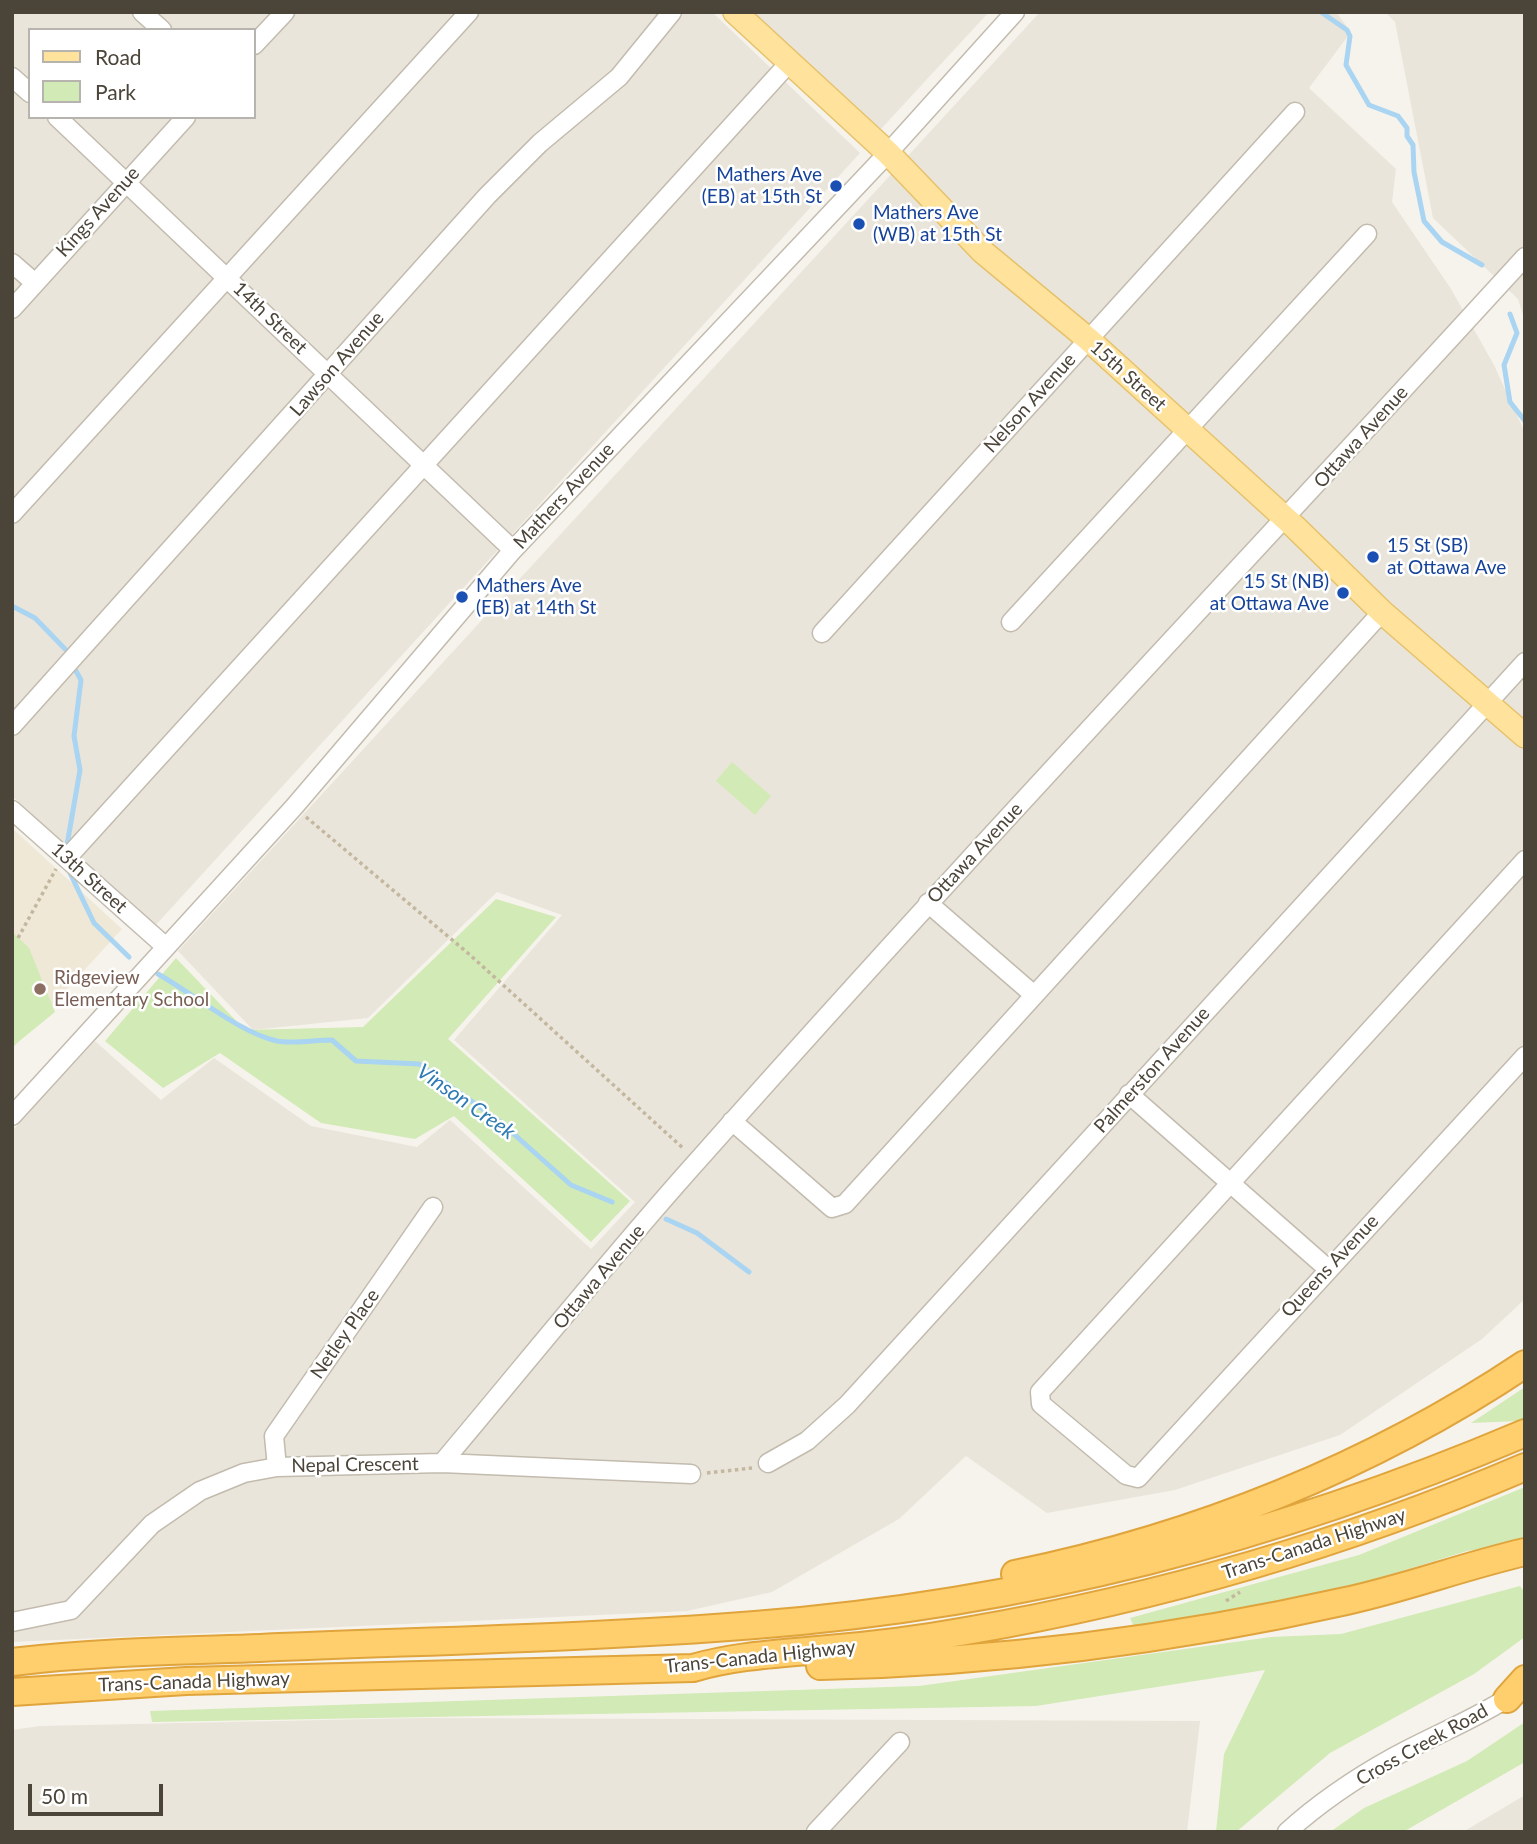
<!DOCTYPE html>
<style>
body{margin:0}
#map{position:relative;width:1537px;height:1844px;overflow:hidden;background:#f6f3ec;font-family:Lato,sans-serif}
canvas{display:block}
.frame{position:absolute;inset:0;border:14px solid #4b4439;pointer-events:none}
.legend{position:absolute;left:28px;top:28px;width:228px;height:91px;box-sizing:border-box;background:#fff;border:2px solid #b7b4b0;margin:0;padding:9px 12px;list-style:none;font-size:21px;color:#4b4439}
.legend li{display:flex;align-items:center;gap:14px;height:35px}
.legend b{width:35px;border:2px solid #b7b4b0}
.scale{position:absolute;left:28px;top:1784px;width:135px;height:32px;box-sizing:border-box;border:4px solid #4b4439;border-top:0;padding-left:9px;font-size:21px;line-height:24px;white-space:nowrap;color:#4b4439;-webkit-text-stroke:5px #fff;paint-order:stroke}
</style>
<div id="map">
<canvas width="1537" height="1844"></canvas>
<div class="frame"></div>
<ul class="legend">
<li><b style="height:9px;background:#ffe39c"></b>Road</li>
<li><b style="height:19px;background:#d2eab5"></b>Park</li>
</ul>
<div class="scale">50 m</div>
</div>
<script>
const c = document.querySelector('canvas').getContext('2d');
c.lineJoin = 'round';
function paint(path, color) {
  c.fillStyle = color;
  c.fill(path, 'evenodd');
}
function strokePath(path, color, width, dash) {
  c.strokeStyle = color;
  c.lineWidth = width;
  c.lineCap = dash ? 'butt' : 'round';
  c.setLineDash(dash || []);
  c.stroke(path);
}
function write(font, color, halo, rows, align = 'center') {
  c.font = font + ' Lato,sans-serif';
  c.lineWidth = 5;
  c.setLineDash([]);
  c.textBaseline = 'middle';
  c.strokeStyle = halo;
  c.fillStyle = color;
  for (const [text, x, y, turn = 0] of rows) {
    c.save();
    c.translate(x, y);
    c.rotate((+turn || 0) * Math.PI / 180);
    c.textAlign = isNaN(turn) ? turn : align;
    if (halo) c.strokeText(text, 0, 0);
    c.fillText(text, 0, 0);
    c.restore();
  }
}
const residential = new Path2D(`
 M12,12H712L860,153L154,927L12,796ZM30,30H254V117H30Z
 M753,12H989L881,129Z
 M1040,12H1336L1351,32L1309,88L1396,169L1392,202L1451,289L1494,365L1525,433V1299L1482,1339L1340,1435L1175,1490L1047,1513L966,1456L899,1519L772,1592L687,1611L12,1642V1131L95,1041L161,1100L214,1058L311,1126L417,1147L450,1120L591,1249L635,1202L454,1040L562,915L497,892L368,1018L253,1030L178,951Z
 M1385,12H1525V321L1518,299L1433,218L1395,22Z
 M421,1718L1200,1721L1187,1832H12V1730L40,1726Z
 M1525,1795V1832H1463Z`);
const education = new Path2D(`
 M12,828L122,929L12,1049Z`);
const green = new Path2D(`
 M732,762L771,796L755,815L716,781Z
 M496,899L556,917L448,1039L630,1201L591,1242L454,1116L415,1139L321,1123L220,1053L163,1088L105,1041L176,958L245,1030L363,1027Z
 M12,932L29,948L55,1012L12,1047Z
 M1525,1387V1418L1518,1421L1471,1423Z
 M1525,1487V1542L1467,1551L1330,1593L1136,1631L1130,1618L1359,1555Z
 M1520,1586L1525,1593V1637L1474,1674L1330,1753L1236,1832H1216L1224,1754L1265,1670L1036,1706L152,1722L150,1711L919,1686L1271,1637L1341,1634Z
 M1525,1722V1762L1403,1832H1330L1364,1808L1467,1761Z`);
const stream = new Path2D(`
 M1321,12L1347,30L1350,36L1346,65L1369,105L1398,116L1407,128V136L1413,145L1414,172L1424,221L1442,242L1482,265
 M1510,314L1517,333L1504,365L1510,402L1525,421
 M12,606L35,618L65,649
 M67,845L80,770L74,736L81,680L76,671
 M70,873L94,923L129,957
 M158,974C192,993 240,1033 277,1041C294,1044 315,1040 332,1040L356,1061L419,1064L498,1120L571,1185L612,1202
 M666,1219L697,1233L749,1272`);
const path = new Path2D(`
 M306,817L469,954L684,1149
 M18,938L56,869
 M707,1473L752,1468
 M1226,1601L1240,1592`);
const minor = new Path2D(`
 M142,12L162,30
 M254,45L285,12
 M12,77L30,93
 M57,117L513,550
 M12,263L35,283
 M12,309L186,117
 M12,514L469,12
 M1011,622L1367,234
 M822,633L1295,112
 M12,726L487,196L540,143L619,77L672,12
 M12,810L166,947
 M67,858L788,64
 M1525,860L1040,1392L1041,1404L1126,1475L1138,1478L1525,1056
 M928,903L1034,995
 M1129,1094L1328,1269
 M12,1116L294,807L513,550L888,153L1015,12
 M732,1121L832,1208L845,1204L1382,612
 M442,1463C528,1361 611,1257 700,1158C970,853 1250,558 1525,257
 M768,1463L807,1441L847,1405L1525,662
 M277,1467L274,1436L433,1207
 M12,1622L71,1610L152,1524L200,1491L244,1473L277,1467L442,1463L691,1474
 M816,1832L900,1742
 M1287,1832C1319,1803 1356,1778 1394,1757C1434,1735 1476,1719 1514,1694`);
const major = new Path2D(`
 M735,12L888,153L983,252L1088,339L1296,528L1382,612L1525,736`);
const highway = new Path2D(`
 M1015,1574C1196,1537 1371,1467 1525,1364
 M12,1662C94,1652 177,1651 260,1648C424,1641 590,1638 755,1625C1025,1604 1275,1539 1525,1433
 M820,1666C998,1662 1172,1640 1346,1601C1406,1588 1464,1566 1525,1552
 M12,1692L186,1681L693,1668C734,1656 775,1654 818,1650C867,1646 917,1640 966,1631C1159,1598 1345,1544 1525,1467
 M1507,1699L1525,1679`);
const markers = [
 [836,186,7,"#1a4fb4"],
 [859,224,7,"#1a4fb4"],
 [1373,557,7,"#1a4fb4"],
 [1343,593,7,"#1a4fb4"],
 [462,597,7,"#1a4fb4"],
 [40,989,7,"#8d6e63"]
];
const transitNames = [
 ["Mathers Ave",822,175,"right"],
 ["(EB) at 15th St",822,197,"right"],
 ["Mathers Ave",873,213],
 ["(WB) at 15th St",873,235],
 ["15 St (SB)",1387,546],
 ["at Ottawa Ave",1387,568],
 ["15 St (NB)",1329,582,"right"],
 ["at Ottawa Ave",1329,604,"right"],
 ["Mathers Ave",476,586],
 ["(EB) at 14th St",476,608]
];
const streetNames = [
 ["Kings Avenue",98,212,-48],
 ["14th Street",270,318,44],
 ["Lawson Avenue",337,364,-49],
 ["15th Street",1128,376,42],
 ["Nelson Avenue",1030,403,-48],
 ["Ottawa Avenue",1361,437,-48],
 ["Mathers Avenue",564,496,-47],
 ["Ottawa Avenue",975,853,-47],
 ["13th Street",89,878,42],
 ["Palmerston Avenue",1152,1070,-48],
 ["Queens Avenue",1330,1266,-47],
 ["Ottawa Avenue",599,1277,-50],
 ["Netley Place",345,1334,-55],
 ["Nepal Crescent",355,1465,-1],
 ["Trans-Canada Highway",1314,1544,-18],
 ["Trans-Canada Highway",760,1657,-6],
 ["Trans-Canada Highway",194,1682,-2],
 ["Cross Creek Road",1422,1745,-29]
];
const educationNames = [
 ["Ridgeview",54,978],
 ["Elementary School",54,1000]
];
const waterNames = [
 ["Vinson Creek",466,1102,35]
];
paint(residential, '#eae5da');
paint(education, '#efe8d6');
paint(green, '#d2eab5');
strokePath(stream, '#a9d4f2', 5);
strokePath(minor, '#c2bbae', 21);
strokePath(major, '#e6c16a', 26);
strokePath(highway, '#e0a43c', 30);
strokePath(path, '#c4b79f', 3.5, [3.5, 3.5]);
strokePath(minor, '#fff', 18);
strokePath(major, '#ffe39c', 23);
strokePath(highway, '#ffcf6e', 26);
for (const [x, y, r, color] of markers) {
  const dot = new Path2D();
  dot.arc(x, y, r, 0, 2 * Math.PI);
  c.fillStyle = color;
  c.fill(dot);
  strokePath(dot, '#fff', 2.5);
}
write('19px', '#164399', '#fff', transitNames, 'left');
write('19px', '#4b4439', '#fff', streetNames);
write('19px', '#785e54', '#fff', educationNames, 'left');
write('italic 21px', '#2e7ab2', '#fff', waterNames);
</script>
